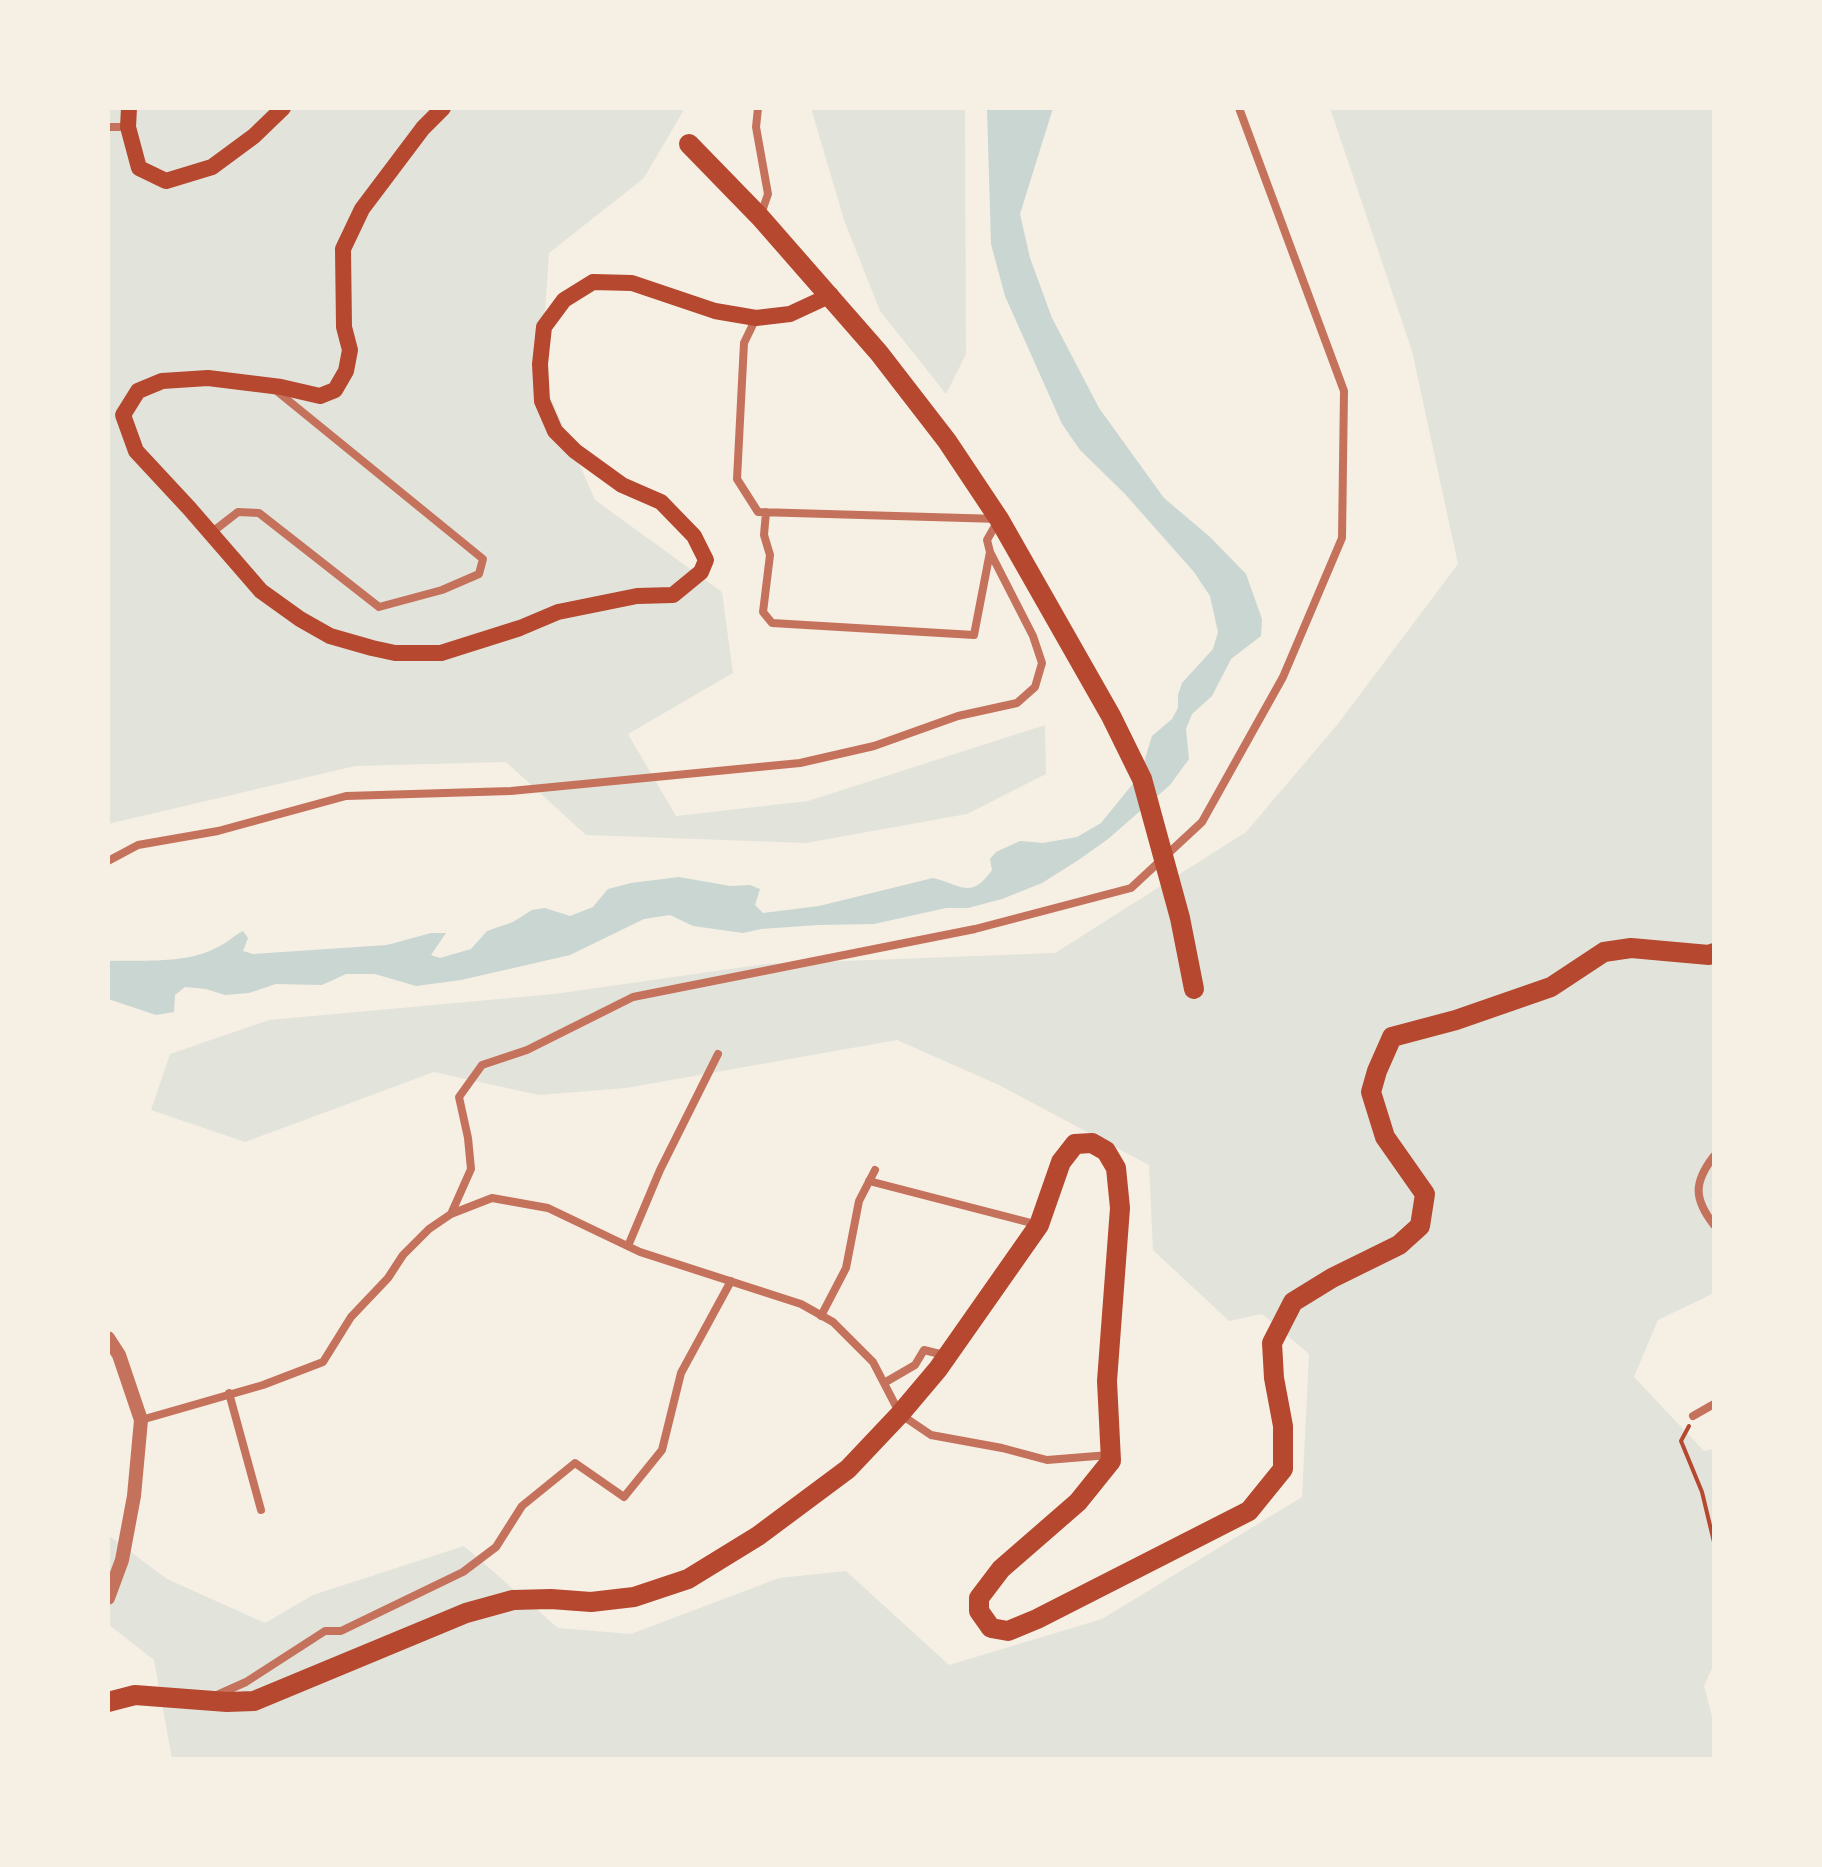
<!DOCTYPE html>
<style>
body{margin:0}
#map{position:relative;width:1822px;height:1867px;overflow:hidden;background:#f6efe4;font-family:Cabin,sans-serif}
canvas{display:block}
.frame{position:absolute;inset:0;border:110px solid #f6efe4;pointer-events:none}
</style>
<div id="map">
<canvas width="1822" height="1867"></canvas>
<div class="frame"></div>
</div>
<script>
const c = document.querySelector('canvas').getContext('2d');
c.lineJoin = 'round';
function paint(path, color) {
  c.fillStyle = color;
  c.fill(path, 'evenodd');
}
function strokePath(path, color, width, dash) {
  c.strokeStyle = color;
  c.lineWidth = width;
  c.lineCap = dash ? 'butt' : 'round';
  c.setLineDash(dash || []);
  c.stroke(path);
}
const green = new Path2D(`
 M108,108H685L644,178L549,253L541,375L595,500L722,592L733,673L628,734L676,816L808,801L1045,725L1046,774L967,814L806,843L586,835L506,762L355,766L108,824Z
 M811,108H965L966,354L946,394L880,311L844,220Z
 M1330,108H1714V1293L1658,1320L1634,1377L1704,1451L1714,1449V1664L1704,1686L1714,1724V1759H172L154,1660L108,1624V1535L167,1579L265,1623L313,1595L464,1546L558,1628L631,1634L779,1578L846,1571L949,1665L1102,1619L1302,1497L1309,1354L1262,1314L1229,1321L1153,1250L1149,1165L999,1085L897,1040L626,1088L539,1095L434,1072L245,1142L151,1110L170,1054L269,1020L554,994L765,964L1055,953L1246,832L1337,725L1458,564L1412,351Z`);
const water = new Path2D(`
 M987,108H1053L1020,214L1030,258L1052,318L1099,408L1164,498L1210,537L1246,574L1262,619L1261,636L1231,659L1212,696L1192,714L1186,729L1189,759L1170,785L1108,839L1080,859L1042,883L1002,899L968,908H946L874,924L818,925L761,929L743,933L693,926L670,915L644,919L570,955L461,980L416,986L375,974H346L322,985L276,984L249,993L225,995L206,989L185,987L175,995L174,1012L156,1015L108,999V961C143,960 185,964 216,948C226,944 233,936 243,931L248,938L243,951L253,954L387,945L431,933H446L431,955L440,958L471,949L487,931L513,922L532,910L545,908L570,916L593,907L608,889L631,883L679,877L730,886L750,885L760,889L755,905L763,913L819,906L933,878C962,885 971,900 992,870L990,859L996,852L1020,841L1043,843L1077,837L1101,823L1140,775L1152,736L1172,719L1178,708V695L1182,683L1213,649L1218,632L1210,596L1194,572L1125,494L1080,450L1062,424L1005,296L991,244Z`);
const path = new Path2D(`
 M1689,1426L1681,1441L1702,1492L1714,1542`);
const minor = new Path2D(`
 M758,108L756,127L768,194L760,217
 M108,127H128
 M766,512L764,535L770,555L763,612L772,623L974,635L990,552
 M211,533L238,512L259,513L379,607L442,590L479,574L483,559L273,388
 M108,861L138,845L218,831L346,796L511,791L800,763L874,746L958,716L1017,703L1035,687L1042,663L1033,636L990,552L987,540L999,519L758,512L737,479L744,343L756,318
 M1714,1156C1693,1183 1694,1199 1714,1225
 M869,1181L1039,1225
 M451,1214L471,1169L468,1138L459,1097L482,1065L527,1050L633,997L975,929L1131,888L1202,822L1283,677L1342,538L1344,391L1239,108
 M628,1246L660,1170L718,1054
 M821,1316L846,1268L859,1201L875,1170
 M884,1383L915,1365L924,1350L948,1356
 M229,1393L261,1510
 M1693,1416L1714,1404
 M141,1420L263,1385L323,1362L351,1317L388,1278L403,1255L429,1229L451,1214L492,1198L548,1208L640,1252L801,1304L833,1322L873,1362L900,1414L931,1435L1002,1448L1047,1460L1109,1455
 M217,1695L246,1682L325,1631H341L463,1572L496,1547L522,1506L575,1463L624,1497L662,1450L681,1373L731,1281`);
const tertiary = new Path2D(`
 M108,1338L119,1355L141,1420L134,1496L122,1560L108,1598`);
const secondary = new Path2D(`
 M129,108L128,127L139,168L166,181L212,167L254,136L283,108
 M443,108L423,128L362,209L343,249L344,327L350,350L346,371L335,390L320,396L281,387L208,378L162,381L138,391L123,415L136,451L189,508L261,591L300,619L330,636L372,648L395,653H441L520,628L558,612L637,596L673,595L701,572L706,560L694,536L661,502L622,485L575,451L555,431L542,401L540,364L544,327L564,300L593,282L632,283L715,311L756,318L790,314L831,295`);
const primary = new Path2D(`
 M108,1702L135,1695L227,1702L254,1701L466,1613L513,1600L551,1599L591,1602L634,1597L688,1579L758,1536L848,1469L900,1414L938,1369L1039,1225L1061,1162L1075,1144L1092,1143L1106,1151L1116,1168L1120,1208L1107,1381L1111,1461L1078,1502L1001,1569L979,1598V1611L991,1628L1008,1631L1037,1619L1249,1511L1283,1469V1426L1274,1378L1272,1343L1293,1302L1332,1278L1399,1245L1420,1226L1425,1194L1385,1137L1371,1092L1377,1071L1392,1037L1456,1020L1551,987L1604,952L1631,948L1709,955L1714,953`);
const trunk = new Path2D(`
 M689,144L760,217L879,353L947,441L999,519L1111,716L1142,779L1180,918L1194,989`);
paint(green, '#e2e4dc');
paint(water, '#c9d6d2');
strokePath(path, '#b5482f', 4);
strokePath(minor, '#c5725c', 8);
strokePath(tertiary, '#c5725c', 14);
strokePath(secondary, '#b5482f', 16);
strokePath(primary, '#b5482f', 20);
strokePath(trunk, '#b5482f', 20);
</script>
